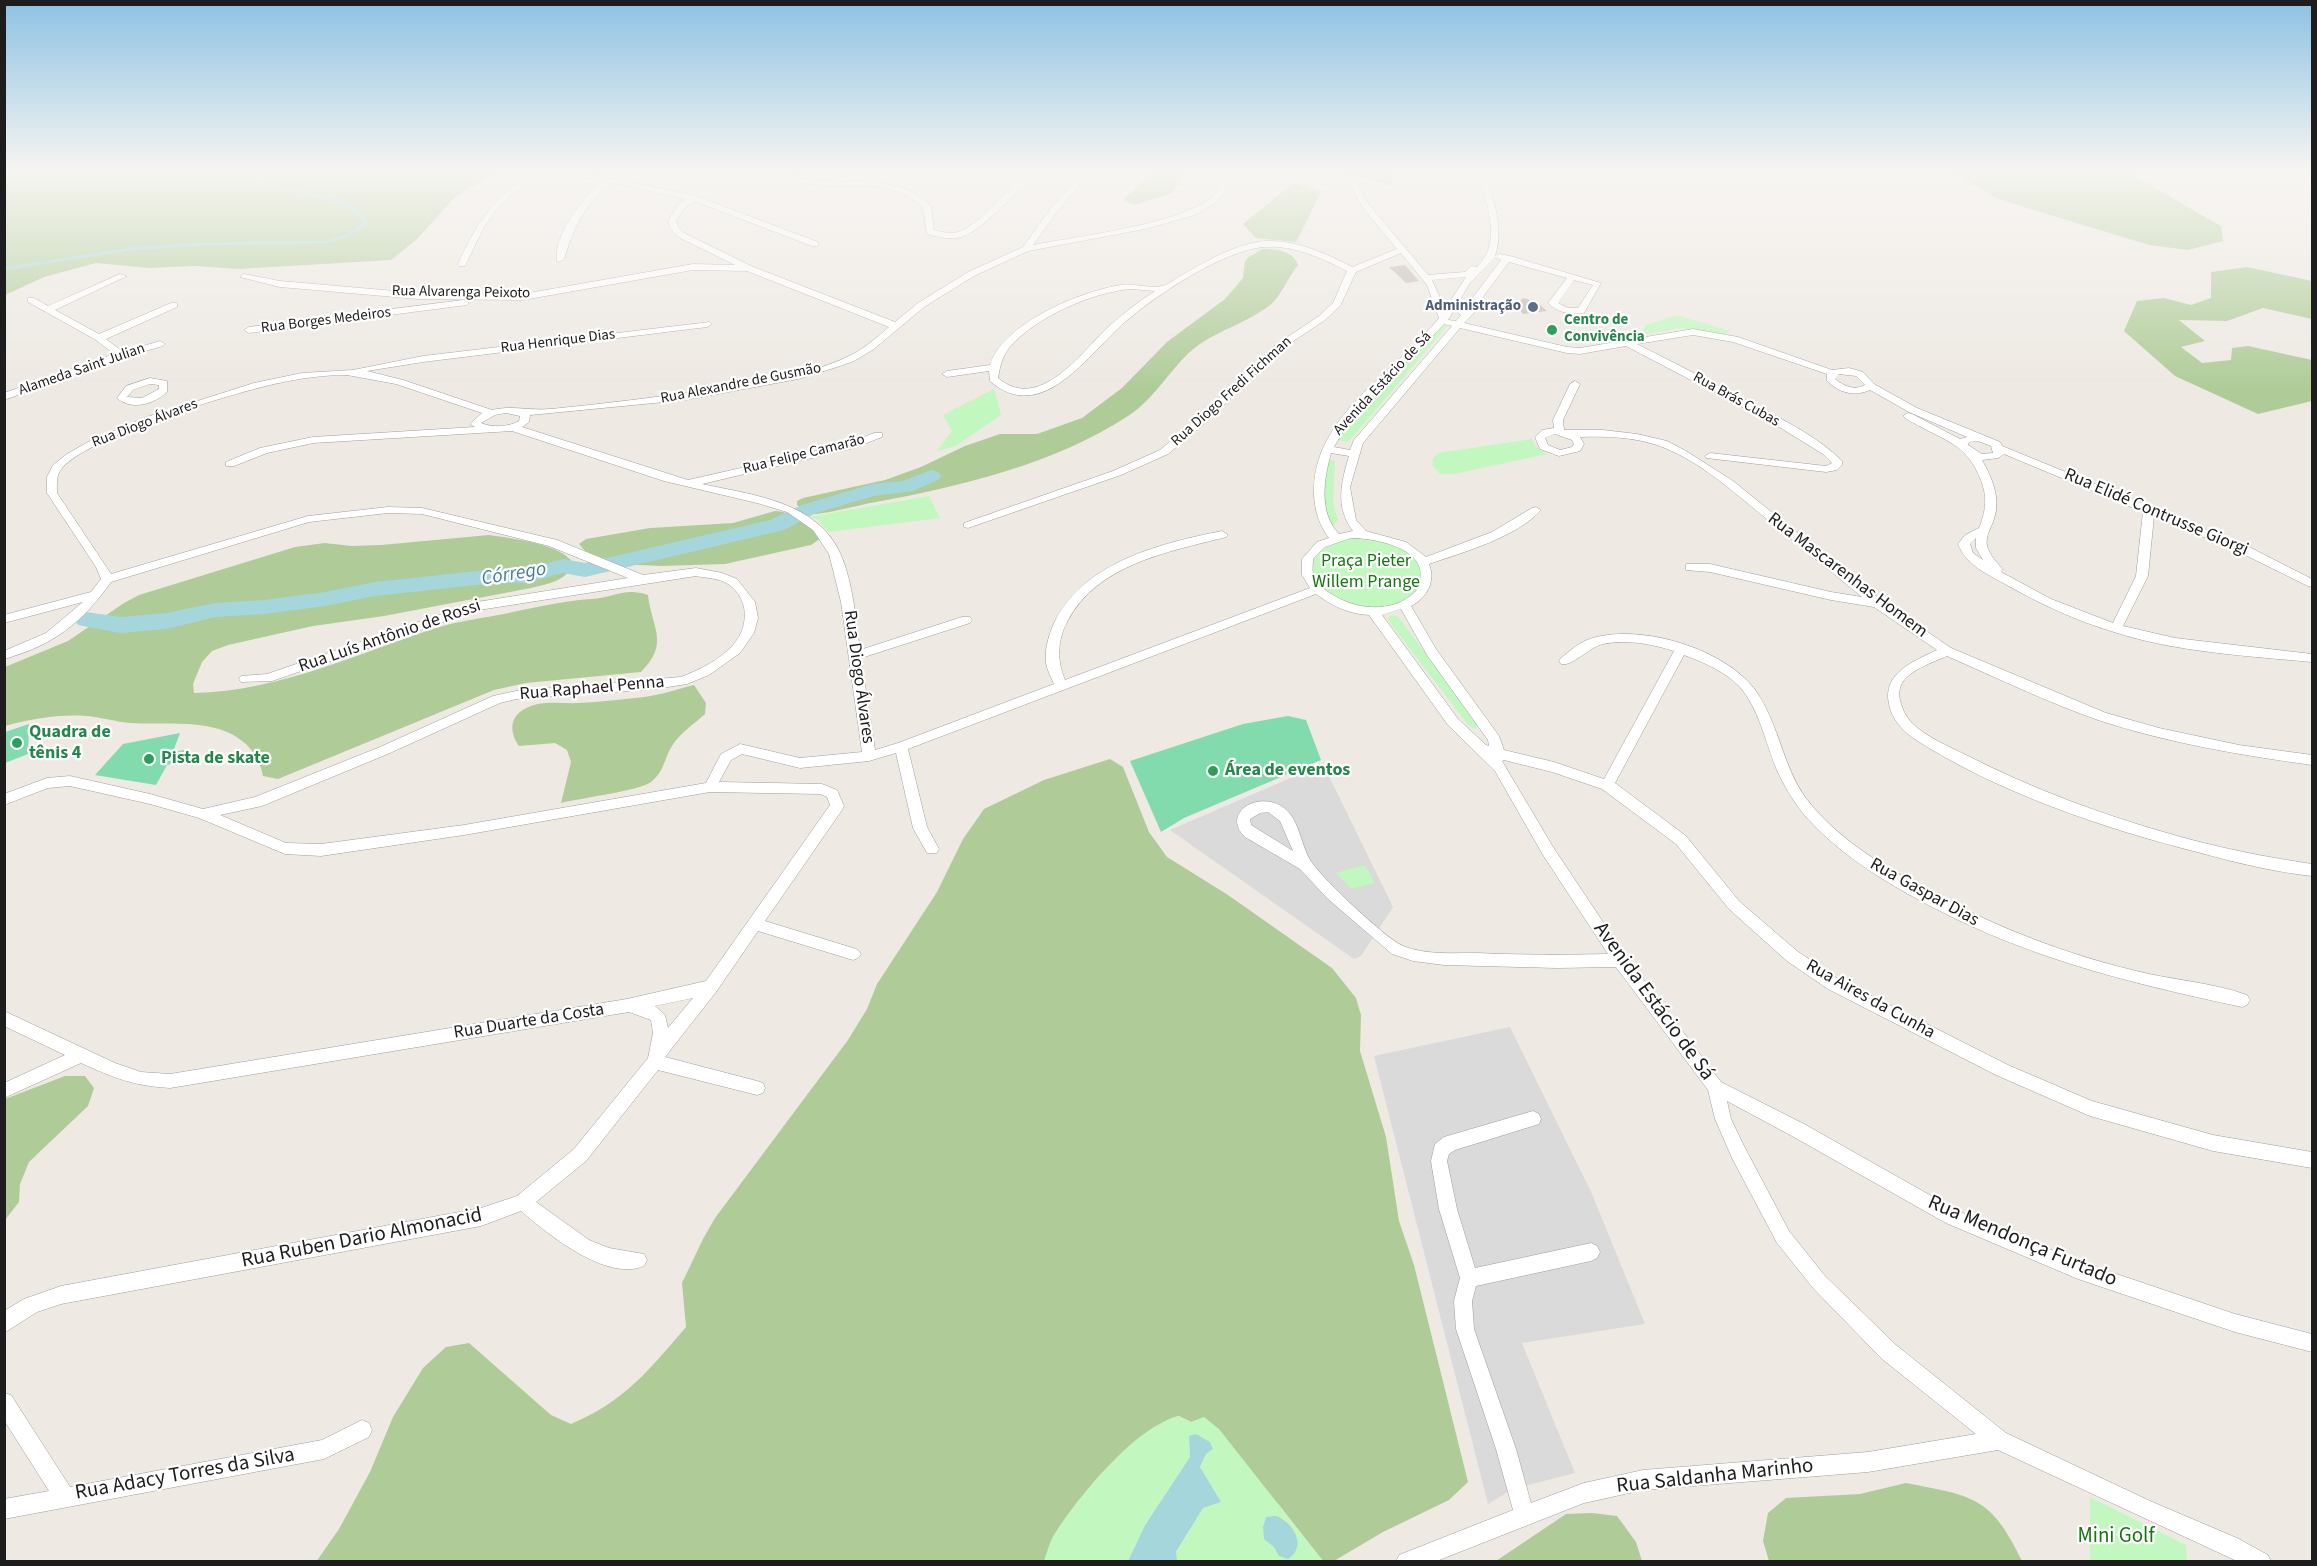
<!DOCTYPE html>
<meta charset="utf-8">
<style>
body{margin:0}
#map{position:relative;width:2317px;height:1566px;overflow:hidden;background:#eee9e3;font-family:"Source Sans 3",sans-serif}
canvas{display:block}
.frame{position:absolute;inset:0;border:6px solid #1d1d1d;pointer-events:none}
</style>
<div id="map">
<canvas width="2317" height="1566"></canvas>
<div class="frame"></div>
</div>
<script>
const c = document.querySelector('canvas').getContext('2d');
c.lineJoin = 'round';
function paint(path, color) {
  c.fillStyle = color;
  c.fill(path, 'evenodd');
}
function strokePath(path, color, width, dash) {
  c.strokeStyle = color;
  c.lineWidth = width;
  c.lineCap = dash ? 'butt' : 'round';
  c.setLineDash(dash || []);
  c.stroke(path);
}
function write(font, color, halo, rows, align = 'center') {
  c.font = font + ' "Source Sans 3",sans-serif';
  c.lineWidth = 4.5;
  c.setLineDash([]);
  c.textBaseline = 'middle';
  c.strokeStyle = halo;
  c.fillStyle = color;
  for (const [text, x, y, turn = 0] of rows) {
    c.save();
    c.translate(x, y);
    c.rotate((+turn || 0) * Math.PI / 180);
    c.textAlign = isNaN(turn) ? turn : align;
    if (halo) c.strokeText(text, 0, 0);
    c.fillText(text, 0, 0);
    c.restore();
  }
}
const residential = new Path2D(`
 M1323,764L1393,907L1361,956L1354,959L1170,830Z
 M1510,1027L1592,1194L1645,1324L1522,1343L1575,1473L1513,1489L1488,1504L1374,1056Z`);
const forest = new Path2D(`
 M5,169H511L483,180L455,197L416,240L391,260L238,269L195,266L149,268L96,263L44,277L5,295Z
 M1156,169H1188L1172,193L1134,205L1123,200Z
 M1339,169H1391L1392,186L1344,173Z
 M1947,169H2122L2221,226L2223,241L2188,250L2149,245L1998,199Z
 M1293,183L1322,191L1296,242L1256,238L1243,224Z
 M1262,249C1276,249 1293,250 1298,265C1288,277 1282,295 1270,305C1246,324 1214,331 1191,351C1169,371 1154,399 1128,416C1057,463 959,487 876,502C863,504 822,515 813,514C808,513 802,509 797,505V501L803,498L885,480L921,467L965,446L1000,434H1037L1082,418L1122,388L1167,342L1225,299L1243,278L1245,261L1249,257Z
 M2247,267L2312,281V319L2263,308L2227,321L2179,320L2205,341L2181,347L2202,363L2231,360L2232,348L2248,346L2312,360V401L2258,414L2175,376L2124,331L2137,301L2164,298L2191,305L2211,298V272Z
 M775,511C793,511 808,525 821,538L811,545L725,564L661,566L618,564L585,551L579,544L586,539L650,528L733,523Z
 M489,535C513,539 561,543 574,564C566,581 548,584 531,588L384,616L313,626L228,645L212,651L202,662L193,684L194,693C281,691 358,653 439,627C457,622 475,619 493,616C526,610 558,601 591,599C614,598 624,587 648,595C652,629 670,643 641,672L526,683L494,690L278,779L263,776C259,755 247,741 227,732C198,720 162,725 131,723C116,722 101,717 86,716C59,714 31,719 5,726V667L68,641L124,603L139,595L295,547L325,543L351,546L381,545Z
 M694,685L706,703L705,714C694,724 680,733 672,746C664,759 664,772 651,782C639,791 580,798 561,803L571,762L567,750L555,743L519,746C512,736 508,722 520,712C537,699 559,704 579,703C600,702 623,699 644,697C661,695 678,689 694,685Z
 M1110,759L1123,767L1149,832L1167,857L1228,895L1332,968L1356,998L1361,1015L1360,1051L1386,1137L1399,1221L1414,1265L1468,1482L1449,1500L1383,1532L1334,1561H1323L1279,1505L1191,1422L1179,1416L1172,1418L1138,1439L1055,1533L1044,1561L316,1562L339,1529L370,1472L393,1417L423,1368L446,1347L469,1343L551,1415L571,1424C625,1401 649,1370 686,1327L682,1283L703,1239L715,1218L848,1040L867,1009L877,984L937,892L963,839L984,809L1044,780Z
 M65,1076H85L94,1088L88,1106L29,1162L20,1184L19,1202L5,1220V1099Z
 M1906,1483C1973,1496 1991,1496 2022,1561H1769L1763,1541L1768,1513L1786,1498L1860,1494Z
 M1592,1513L1617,1516L1636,1542L1642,1561H1496L1566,1514Z`);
const park = new Path2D(`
 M1677,315L1730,331L1724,334L1681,328L1648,334L1641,333L1646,325Z
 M1444,323L1448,326L1446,328L1348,442L1338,440L1336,437L1437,325Z
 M994,389L1001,415L956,446L937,451L952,431L943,415Z
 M1532,439L1536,447L1547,454L1454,474H1440L1433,466L1432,460L1438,453Z
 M1332,460L1335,461L1333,503L1338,520L1332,528L1321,498L1328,461Z
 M929,496L940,518L828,532L818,520L809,517Z
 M1333,535L1400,542L1426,570L1415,599L1373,611L1318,592L1307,562Z
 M1391,615L1397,616L1406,627L1477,722L1476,729L1468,725L1388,620V617Z
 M1365,865L1374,883L1351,889L1336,873Z
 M1179,1416L1191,1422L1204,1417L1219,1429L1323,1561H1177L1176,1553L1203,1508L1220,1502L1200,1467L1206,1454L1213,1449C1209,1437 1201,1437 1189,1436L1190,1457L1145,1524L1128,1561L1044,1562C1047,1552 1050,1540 1056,1532C1079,1496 1136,1426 1179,1416Z
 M2090,1497L2186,1545L2187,1561H2090Z`);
const pitch = new Path2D(`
 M1288,716L1306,720L1321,760L1184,818L1161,832L1130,761L1243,724Z
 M29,724L28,754L5,763V732Z
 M180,733L173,752L190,749L187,760L167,765L156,785L95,775L123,744Z`);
const water = new Path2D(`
 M1196,1434L1210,1442L1213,1449L1206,1454L1200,1467L1221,1502L1203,1508L1176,1552L1177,1561H1128L1145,1525L1190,1457L1189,1436Z
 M1276,1516C1293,1522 1308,1547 1288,1559L1279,1556L1274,1547L1264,1539L1263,1527L1266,1517Z`);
const stream = new Path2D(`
 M4,269L130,249L203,244L327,242L349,235L366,223C348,188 272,199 241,169`);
const river = new Path2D(`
 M931,470L938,472L941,476L938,480L913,491L874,496L816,513L784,530L585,577L563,573L526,583H495L375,596L325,606L264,614L215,617L166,629L120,633L78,625L75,620L78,615L86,612L120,617L166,613L215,603L264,600L325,592L375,582L495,569H526L563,559L585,563L770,520L802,505L872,484L902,481Z`);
const building = new Path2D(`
 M1405,265L1419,281L1406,283L1389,267Z
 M1523,298L1537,302L1547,311L1523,314L1516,306Z`);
const minor = new Path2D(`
 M545,169H568L696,196L818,242V246H812L694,201L684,209L676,221L678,227L684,233L751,266L895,322L918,303L968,272L1023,247L1051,208L1086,169H1094L1057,212L1033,245C1079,236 1176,225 1211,198C1220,191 1227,178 1234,169H1242L1218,201L1195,215L1145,229L1028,251L974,276L924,307L874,349L854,361L837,367L798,379L685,400L530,415L529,422L522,427L688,480L847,444L874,433H882V437L854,448L702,484C752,495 818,501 841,555C853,583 856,620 860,650L962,617H970L972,620L970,623L861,658L875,750L898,743L1054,684C1051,677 1047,670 1046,663C1044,648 1050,631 1056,619C1087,561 1162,543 1222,531L1228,535L1226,537C1168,552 1097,564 1067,622C1057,641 1057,661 1065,680L1310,588L1302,575V559L1317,542L1329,538C1319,525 1315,511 1314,495C1311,416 1395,374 1439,318L1427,285L1401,253L1356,272L1340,306L1325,320L1280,350L1203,425L1168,454L1121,475L968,528L964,527V523L1113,471L1160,450L1195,421L1274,346L1319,316L1333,303L1347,271C1321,258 1294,245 1265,247C1225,249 1155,296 1125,322C1090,352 1042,427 990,381L989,371L947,377L942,374L947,371L990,365C1003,323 1081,291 1121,285C1134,283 1151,289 1162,286C1169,285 1176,278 1182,275C1207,261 1237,243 1266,241C1297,240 1325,253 1352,267L1397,249L1364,209L1350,186L1331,169H1340L1356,183L1370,206L1428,275L1465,272L1471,266L1477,267C1504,242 1485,198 1476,169H1484C1492,197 1505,227 1495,256L1499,254L1510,256L1601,283L1584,313C1571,315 1558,313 1548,303L1567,278L1509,262L1482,298L1473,314L1464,323L1567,347L1580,348L1693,329L1738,337L1832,370L1849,368L1863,372L1874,384L1917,408L2000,442L2002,446L2249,547L2312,579V587L2308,586L2241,553L2154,516L2148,576L2123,626L2175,638L2312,654V662C2248,656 2175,652 2114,632C2077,621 2040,604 2005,584C1987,574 1966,565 1958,544L1965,535L1979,528C1986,511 1988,496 1980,478C1968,448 1950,442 1923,428C1916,424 1908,421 1903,416L1908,413L1912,414L1960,439L1967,437L1909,412L1870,390C1855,397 1839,393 1827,381V374L1733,342L1693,335L1637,344C1678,365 1720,386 1761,408C1789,423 1819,438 1842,461V465L1837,470L1826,472L1706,458L1705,456L1710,453L1826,466L1832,463L1823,454L1771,422L1626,346L1580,354L1567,353L1460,328L1363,443L1350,487L1356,520L1366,531L1406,542L1426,557L1492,532L1532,508L1536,507L1541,510C1517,537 1464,552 1429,564C1436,581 1427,598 1411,606L1436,649L1499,736L1504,750L1554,762L1604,779L1674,651C1652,644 1626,639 1603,644C1589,647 1572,667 1561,664L1559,661L1561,658C1569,652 1577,644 1587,640C1637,621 1729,649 1758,694C1779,726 1783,766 1805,797C1829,829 1864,854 1899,874C1972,917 2050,950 2132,970C2170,980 2211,982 2247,995L2250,1000L2247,1005L2242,1007C2121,981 2018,956 1908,894C1871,873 1836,850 1807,818C1794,803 1784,786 1776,768C1765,741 1759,708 1739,686C1724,671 1703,662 1684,655L1615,783L1686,836L1739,901L1797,951L1838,979L2008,1065L2092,1101L2213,1135L2312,1152V1168L2213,1151L2090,1116L1996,1075L1828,989L1787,961L1729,909L1676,844L1602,789L1552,772L1504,760L1502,761L1553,847L1625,955L1721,1082L1804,1124L1958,1211L2078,1261L2235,1314L2312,1334V1352L2235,1332L2078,1279L1946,1223L1792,1136L1727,1101L1731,1119L1744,1146L1789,1231L1825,1276L1896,1345L2006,1433L2150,1501L2237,1538L2268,1555L2271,1562H2239L1998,1450L1868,1472L1643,1490L1584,1503L1434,1562H1396L1399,1555L1513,1510L1496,1449L1456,1329L1454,1301L1460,1278L1439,1209L1431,1161L1435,1144L1444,1137L1533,1111L1539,1114L1541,1119L1539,1124L1455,1150L1449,1154L1447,1161L1457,1209L1475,1268L1591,1243L1597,1246L1600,1252L1597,1258L1591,1261L1476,1286L1472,1301L1474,1329L1516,1449L1531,1503L1584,1483L1643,1470L1868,1452L1976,1434L1882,1359L1813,1288L1777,1243L1732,1158L1715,1119L1708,1090L1616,967L1557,968L1444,965L1413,961L1392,954L1327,898L1300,869L1245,837C1224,816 1249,797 1271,802C1301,809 1298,843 1312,863C1325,881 1385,938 1403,946C1425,955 1453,953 1476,953C1520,955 1564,955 1608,954L1543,855L1495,771L1448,725L1369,615C1349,614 1332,606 1316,594L908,749L927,827L939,849L937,853H927L913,828L896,753L869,761L800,768L742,754L731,760L719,782L822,784L837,790L844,806L842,810L765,921L853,948L858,950L861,954L858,958L853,960L758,931L716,992L665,1057L757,1081L763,1083L765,1088L763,1093L757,1095L658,1070L586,1161L536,1202L589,1240L609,1248L644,1254L647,1260L644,1266C606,1282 548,1234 521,1211L481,1226L61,1304L37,1312L4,1333V1311L24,1299L61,1286L481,1208L517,1196L574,1149L648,1058L653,1033L651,1020L629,1012L170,1088C134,1086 114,1078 81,1063L4,1098V1083L65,1055L4,1026V1011L115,1063L141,1072L170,1074L627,999L706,981L830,805L827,797L820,794L710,792L464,835L321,856L285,854L199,818L150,804L70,786L48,788L4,805V794L47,778L70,776L150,794L203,809L255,797L380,747L493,696L516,691L681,677C699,670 720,660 733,645C749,627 750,599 728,584C719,578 706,578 696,576L479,610L272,681L241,682L239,679L241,676L267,674L477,602L628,578L549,546L422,514L388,513L309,522L111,582C82,623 54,645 4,659V651L46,633L83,602L4,623V615L91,592L101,579L96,567L47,493V477L53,465L67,454L88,442L147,417L254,383L302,373L353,370L423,356L710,322L712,324L707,327L423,362L367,371L403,380L492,410C511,405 531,411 551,409C620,402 688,394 756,381C786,375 820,371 849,356C864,349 876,338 889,327L747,271L693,270L523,300L418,299L280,287L240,277L244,274L280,281L418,293L523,294L693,264L735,265L678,237L670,228L668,221L678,205L686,199L611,183C585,204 573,228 564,260L557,262C553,235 583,197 603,181L556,171L529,184L516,191L497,209L484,227L465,266H459L458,264C477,222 499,187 545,169ZM1495,257L1501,260L1474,296L1466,310H1459L1457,312L1461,315L1456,321L1448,320L1470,283ZM1466,277L1445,309L1432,280ZM1574,280L1593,285L1578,308H1568L1558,303ZM1131,289L1155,291C1138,302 1122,314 1107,328C1081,353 1039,413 998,378C1000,367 1002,357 1009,348C1034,318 1092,292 1131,289ZM1444,324L1452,326L1354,440L1350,450L1334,447C1361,398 1407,365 1444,324ZM1839,374L1856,376L1865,385C1854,391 1844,386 1835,379ZM347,375L396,384L482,413L470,424L475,427L313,437L260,448L226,462V466H234L267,453L313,443L512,431L664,481L757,503L787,512L813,530L829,554L841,602L862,752L800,758L740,744L721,754L706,783L464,825L321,844L286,843L220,815L262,806L390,753L500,703L516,699L655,689L687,684L709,675L740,653L754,633L758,618L755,602L737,579L722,573L696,568L643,575L557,540L422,508L388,507L308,516L111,574L57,493C57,486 56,477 60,471C79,439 239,391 279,383C302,378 324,375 347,375ZM506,413L520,416L519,421C508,427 493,428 481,423L495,415ZM1978,441L1991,446L1993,453L1982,454L1968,445L1969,442ZM1331,453L1349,456C1341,483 1335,507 1353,531L1339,534C1318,512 1324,479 1331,453ZM2004,454L2143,512L2136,576L2113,623L2051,599L2001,572L2003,570C1997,562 1990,556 1987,546C1985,536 1991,528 1994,519C2001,498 1992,478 1982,460L1998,458ZM1351,538C1379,538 1438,551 1416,591C1392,615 1354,610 1328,592C1322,588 1315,581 1313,574C1312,570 1313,564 1313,559L1325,547ZM1976,538V548L1983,560L1973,553L1970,544ZM1401,609L1427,655L1488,740L1489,746L1486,745L1458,719L1382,615ZM1268,812L1280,821L1293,851L1251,825L1250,819L1260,813ZM693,998L668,1028L665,1015L655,1006Z
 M771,169C784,169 794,176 807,179C849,186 898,172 931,206L934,230C942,232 950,234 958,232C976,228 1014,184 1029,169H1038C1024,185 982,230 964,236C952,241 939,237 927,234L923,207C918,203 913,198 908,196C866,174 809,200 771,169Z
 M120,274L127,276L55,310L99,334L171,303H177V307L106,339L123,352L160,341L165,344L163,346L124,357L4,400V393L114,354L96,340L28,302V298H34L48,306Z
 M464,300L469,303L467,305L249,333L244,330L249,327Z
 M150,378L167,381V392C154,404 132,411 117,398L126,386ZM150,384L159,385V389L142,398L127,397L133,390Z
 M1575,381L1580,384L1563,420L1564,430H1603L1637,434L1667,441L1686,451L1733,481L1881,600L1951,648L2106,713L2159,728L2239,745L2312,755V765C2240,755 2168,743 2098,720C2047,702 1997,678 1947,656C1934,662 1908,670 1901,685C1896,696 1903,714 1912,723C1926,737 1948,746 1966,755C2033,789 2102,815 2174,835C2219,848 2265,857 2312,864V876C2275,872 2237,863 2201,853C2105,829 1996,792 1913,738C1901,729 1892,719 1889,704C1882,673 1914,661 1937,650L1874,607L1831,600L1710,572L1686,570V564H1710L1831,592L1862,597C1829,570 1796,543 1763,516C1730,489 1697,459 1657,445C1632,437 1606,436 1580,437L1584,444L1580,451L1559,456L1540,449L1535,437L1542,430L1554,428L1553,420L1570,384ZM1555,434L1572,440L1574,444L1572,447L1560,450L1548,445L1545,438Z
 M4,1393L11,1395L70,1487L322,1440L362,1420L369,1423L372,1430L369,1437L324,1459L4,1519V1499L49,1491L4,1420Z`);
const markers = [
 [1533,307,6,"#5c6f8a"],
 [1552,330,6,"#2e9e5b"],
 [17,743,6,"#2e9e5b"],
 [149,759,6,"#2e9e5b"],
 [1213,771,6,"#2e9e5b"]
];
const farStreetnames = [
 ["Rua Alvarenga Peixoto",461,293,1],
 ["Rua Borges Medeiros",326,321,-7],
 ["Rua Henrique Dias",558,342,-7],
 ["Alameda Saint Julian",82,370,-19],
 ["Rua Alexandre de Gusmão",741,384,-11],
 ["Avenida Estácio de Sá",1383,384,-47],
 ["Rua Diogo Fredi Fichman",1232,392,-42],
 ["Rua Brás Cubas",1736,400,29],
 ["Rua Diogo Álvares",145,424,-21],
 ["Rua Felipe Camarão",804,455,-14]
];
const farServicenames = [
 ["Administração",1521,307]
];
const farLeisurenames = [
 ["Centro de",1564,321],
 ["Convivência",1564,338]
];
const streetNames = [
 ["Rua Elidé Contrusse Giorgi",2156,513,23],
 ["Rua Mascarenhas Homem",1847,576,37],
 ["Rua Luís Antônio de Rossi",390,637,-19],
 ["Rua Diogo Álvares",858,677,82],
 ["Rua Raphael Penna",592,689,-5],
 ["Rua Gaspar Dias",1924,893,29],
 ["Rua Aires da Cunha",1870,1000,29],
 ["Rua Duarte da Costa",529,1022,-9]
];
const parkNames = [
 ["Praça Pieter",1366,562],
 ["Willem Prange",1366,583]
];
const leisureNames = [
 ["Quadra de",29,733],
 ["tênis 4",29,754],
 ["Pista de skate",161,759],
 ["Área de eventos",1225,771]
];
const waterNames = [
 ["Córrego",514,575,-9]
];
const nearStreetnames = [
 ["Avenida Estácio de Sá",1653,1002,54],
 ["Rua Ruben Dario Almonacid",362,1239,-11],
 ["Rua Mendonça Furtado",2022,1242,23],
 ["Rua Adacy Torres da Silva",185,1475,-10],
 ["Rua Saldanha Marinho",1715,1477,-6]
];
const nearParknames = [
 ["Mini Golf",2116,1537]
];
paint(residential, '#dbdada');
paint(forest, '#afcc98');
paint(park, '#c3f7c0');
paint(pitch, '#82dbad');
paint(water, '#a4d6db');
strokePath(stream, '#a4d6db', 3);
paint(river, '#a4d6db');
paint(building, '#c5bab6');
strokePath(minor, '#9e9e9e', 1);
paint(minor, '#fff');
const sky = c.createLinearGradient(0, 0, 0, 388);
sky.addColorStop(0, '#8dc2e3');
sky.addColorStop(0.44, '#f7f5f2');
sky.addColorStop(1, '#f7f5f200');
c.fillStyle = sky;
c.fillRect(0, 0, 2317, 388);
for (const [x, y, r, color] of markers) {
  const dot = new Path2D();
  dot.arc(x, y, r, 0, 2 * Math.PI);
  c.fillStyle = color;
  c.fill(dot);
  strokePath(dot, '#fff', 2);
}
write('15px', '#1d1d1d', '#fff', farStreetnames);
write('bold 15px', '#4e5e75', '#fff', farServicenames, 'right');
write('bold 15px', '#27864d', '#fff', farLeisurenames, 'left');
write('18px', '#1d1d1d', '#fff', streetNames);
write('18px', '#14770e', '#fff', parkNames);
write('bold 18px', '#27864d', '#fff', leisureNames, 'left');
write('italic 20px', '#467b9a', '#fff', waterNames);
write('21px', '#1d1d1d', '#fff', nearStreetnames);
write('21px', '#14770e', '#fff', nearParknames);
</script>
